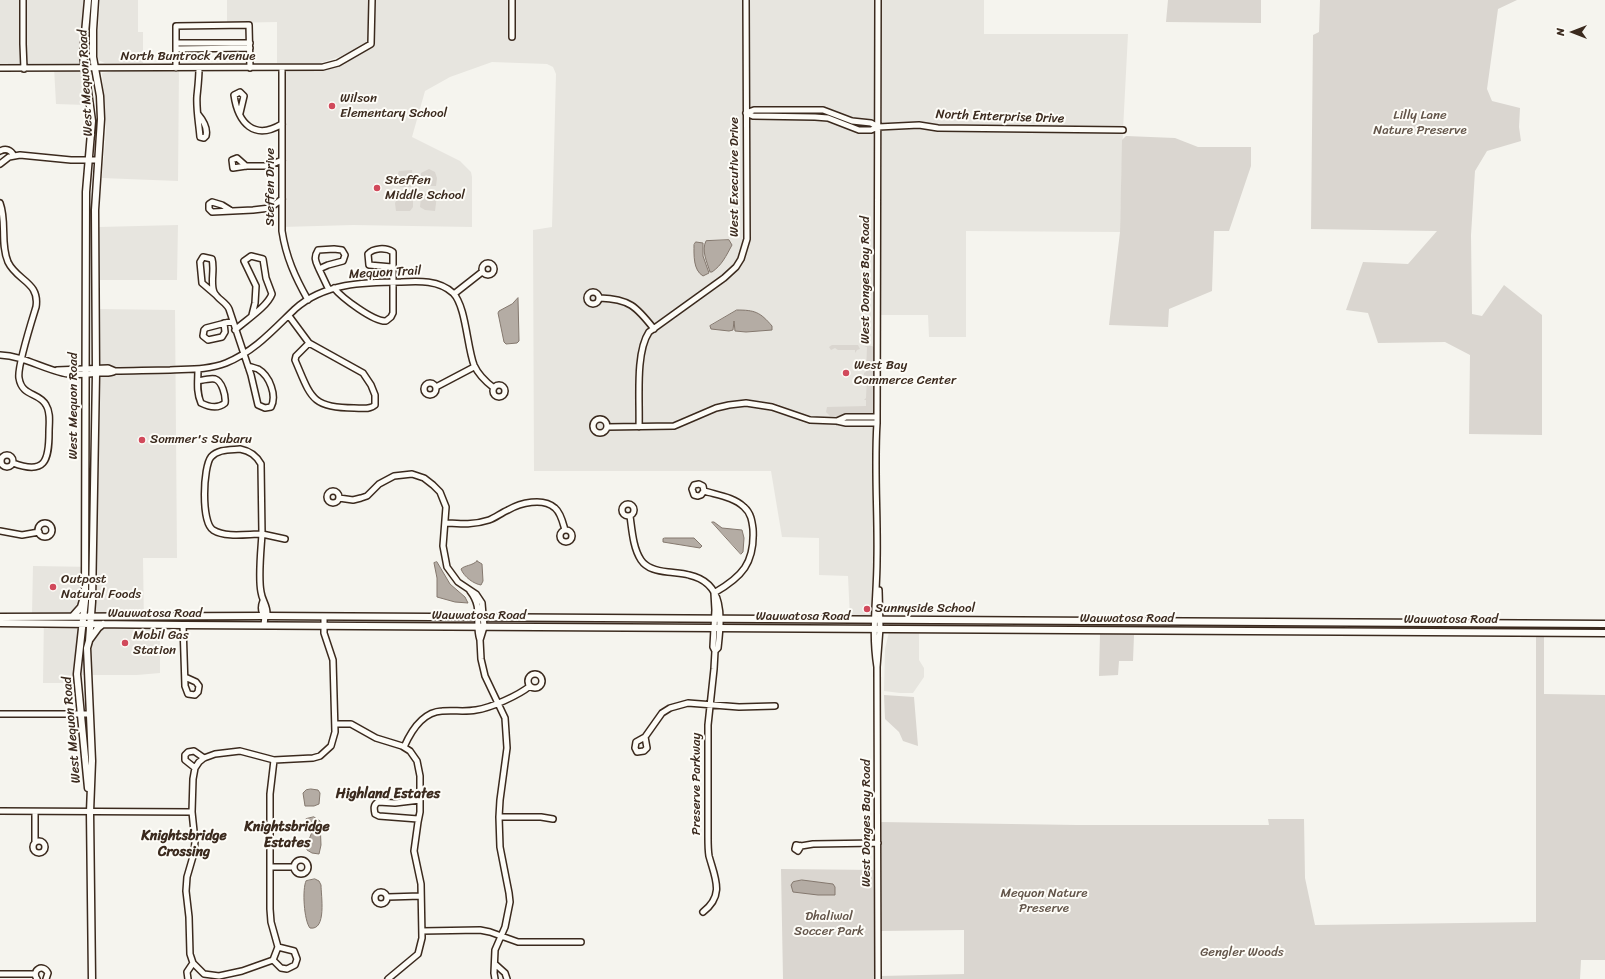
<!DOCTYPE html>
<style>
body{margin:0}
#map{position:relative;width:1605px;height:979px;overflow:hidden;background:#f5f4ee;font-family:Sriracha,sans-serif}
canvas{display:block}
.north{position:absolute;left:1553px;top:12px;width:40px;height:40px;-webkit-text-stroke:3px #fdfcf7;paint-order:stroke;rotate:270deg;font-size:11px;font-weight:700;line-height:16px;text-align:center;color:#3b2a1e}
.north::after{content:'';display:block;margin:auto;width:14px;height:18px;background:#3b2a1e;clip-path:polygon(50% 0,100% 100%,50% 72%,0 100%)}
</style>
<div id="map">
<canvas width="1605" height="979"></canvas>
<div class="north">N</div>
</div>
<script>
const c = document.querySelector('canvas').getContext('2d');
c.lineJoin = 'round';
function paint(path, color) {
  c.fillStyle = color;
  c.fill(path, 'evenodd');
}
function strokePath(path, color, width, dash) {
  c.strokeStyle = color;
  c.lineWidth = width;
  c.lineCap = dash ? 'butt' : 'round';
  c.setLineDash(dash || []);
  c.stroke(path);
}
function write(font, color, halo, rows, align = 'center') {
  c.font = font + ' Sriracha,sans-serif';
  c.lineWidth = 4;
  c.setLineDash([]);
  c.textBaseline = 'middle';
  c.strokeStyle = halo;
  c.fillStyle = color;
  for (const [text, x, y, turn = 0] of rows) {
    c.save();
    c.translate(x, y);
    c.rotate((+turn || 0) * Math.PI / 180);
    c.textAlign = isNaN(turn) ? turn : align;
    if (halo) c.strokeText(text, 0, 0);
    c.fillText(text, 0, 0);
    c.restore();
  }
}
const built = new Path2D(`
 M0,0H86L81,34L80,63L86,105L56,104L54,67L0,66Z
 M100,0H138V32H143V63H105L98,60V33Z
 M227,0H984V34H1128L1123,130L1120,232L966,231V337H929L928,315H878L877,583L880,620L850,619L848,576L819,575V538L782,537L771,471H534L533,230L552,227L556,74L553,67L547,64L492,62L450,77L425,91L412,137L460,161L471,172L472,177V227L353,225L282,227V68L329,66L366,44L339,57L320,63H277V22L227,23Z
 M135,68H179L178,181L102,178L106,131L102,73Z
 M178,225L177,280H99V227Z
 M97,309L175,310L177,558H143L144,628H160V673L137,675H76V683H43L44,614H32L33,566L96,567Z
 M889,632H919V660L924,668V677L913,693H900L884,691L885,649Z`);
const green = new Path2D(`
 M1168,0H1261V23L1166,22Z
 M1320,0H1517L1498,9L1487,89L1492,101L1520,108L1519,127L1521,141L1487,151L1475,171L1471,235L1472,314L1482,316L1504,285L1542,315V435L1469,434L1470,355L1445,342L1378,343L1368,313L1346,310L1363,262L1408,264L1437,231L1311,229L1313,35L1319,32Z
 M1126,136L1175,138L1198,147H1251V166L1229,231H1214L1212,291L1169,309L1168,327L1109,325L1120,232L1122,140Z
 M429,169L435,172L437,178L436,186H424L421,184V173Z
 M412,170L413,183L411,187H400L396,179L399,171Z
 M400,194H411L413,196V207L410,211H396L395,203Z
 M423,194L437,195L435,211L425,210L420,207L421,197Z
 M832,345H858L860,349L857,350L855,353V350H838L835,348L831,350L829,347Z
 M864,346H872L875,348L874,412L871,415L830,416L826,412L827,407L866,406V400H864L866,398L867,376L864,375V373L866,372L867,347Z
 M1536,632H1544V694L1605,695V960H1581L1580,979H881V976L964,974V930L880,931V822L1077,825H1269L1268,819H1304L1305,878L1315,925L1536,922Z
 M1100,634L1134,635L1133,661H1119L1118,675L1099,676Z
 M884,695L914,697L918,746L903,741L899,732L885,719Z
 M781,869L876,870L877,979H783Z`);
const water = new Path2D(`
 M729,240L732,245C726,256 722,265 712,272H710C707,262 701,250 706,241Z
 M696,242L703,243V256L709,273L703,276C693,270 694,255 694,245Z
 M518,298L519,341L517,343L506,344L504,342L498,313L499,311L512,304Z
 M737,310C755,310 760,312 772,326V330L746,332L735,331L734,321L733,330L729,331L711,329L710,326Z
 M712,522H714L722,528L742,530L744,538L743,552L741,554Z
 M665,538H694L702,546L700,548L663,542V539Z
 M477,561L482,564L483,581L481,585C474,584 464,577 461,569C465,565 472,566 477,561Z
 M437,562L450,584L465,597L468,603L455,602L437,597V578L434,563Z
 M311,789L318,790L320,793L319,804L314,806H305L303,793L306,790Z
 M314,817L320,821L321,845L319,854L312,853L307,850L306,847L312,832L305,824L306,819Z
 M315,879L319,881L321,885C321,895 327,931 310,928C304,921 302,889 306,881Z
 M802,880L833,884L835,887V895H818L793,892L791,885L793,882Z`);
const minor = new Path2D(`
 M23,0V44L24,69
 M512,37V0
 M176,43H250
 M176,49L250,48
 M0,68L323,67L338,63L371,44L372,0
 M176,68V26L249,25L250,68
 M282,68V231C286,257 295,277 308,300
 M240,113L244,96L240,92L234,95C238,123 254,141 282,124
 M746,113L753,116L815,117L828,118L859,130H871L878,127L919,125L938,128L1123,130
 M746,113L754,110H823L852,121L871,123L878,127
 M198,114C203,120 208,128 206,136L204,138L200,137C199,124 196,109 197,96C198,86 199,78 199,68
 M0,151C6,148 11,150 14,156
 M0,164L9,157L20,155L71,160H98
 M246,166L237,158L232,160L233,168L246,166H268L282,160
 M0,203C7,222 0,243 8,262C17,281 40,282 36,307C32,320 17,367 19,378C22,397 39,392 46,405C51,413 49,423 49,432C49,461 45,475 13,463
 M230,210L222,205L212,202L209,204V209L212,212L253,210L270,208L282,199
 M482 269a6 6 0 1 1 12 0a6 6 0 1 1-12 0Z
 M319,269C316,262 313,258 318,250L334,249L342,250L345,255L343,261L328,265L319,269L329,290
 M334,288C342,298 374,322 386,321L391,317L393,313V252C386,247 373,248 368,254L369,265L392,267
 M587 298a6 6 0 1 1 12 0a6 6 0 1 1-12 0Z
 M454,294L482,272
 M216,295L202,283L200,262L203,257L212,259C215,269 210,283 214,292C217,299 226,302 229,309L251,375L258,405L265,408L271,407C277,396 270,376 258,369C255,368 251,367 248,366
 M600,298C629,299 636,306 654,329
 M289,316L309,343L296,356L295,360C311,397 311,408 354,408C361,408 370,410 375,405V395L371,385L363,373L309,343
 M224,323L225,332L222,337L208,340L203,336L204,330L206,328L233,321
 M235,330C246,320 267,307 272,294L266,278L263,259L251,256L244,261L256,286L255,303L252,315
 M0,355C23,356 41,368 63,373C74,376 88,374 100,373C105,373 110,374 115,371C133,371 151,370 170,370C189,369 208,370 226,363C255,351 273,330 295,309C324,283 364,282 401,282C419,281 439,280 453,293C466,306 467,347 474,365C478,374 486,382 494,388
 M198,369C198,381 196,392 201,403C209,407 218,409 225,403C226,396 222,381 215,379C210,378 203,380 198,381
 M57,370L108,368L115,371
 M424 389a6 6 0 1 1 12 0a6 6 0 1 1-12 0Z
 M493 391a6 6 0 1 1 12 0a6 6 0 1 1-12 0Z
 M436,387L474,367
 M593 426a7 7 0 1 1 14 0a7 7 0 1 1-14 0Z
 M837,421L846,417H877
 M607,427L674,426L716,408L729,405L746,403L772,407L810,420L837,421L846,423H877
 M639,427C640,401 635,353 649,332L724,278L736,267L741,259L747,239L746,0
 M240,449C250,451 256,455 261,464L262,534C247,534 226,538 213,530C201,522 203,467 211,457C218,449 230,450 240,449Z
 M1 461a6 6 0 1 1 12 0a6 6 0 1 1-12 0Z
 M704,491L701,495L698,496L694,495L692,489L694,485L699,484L703,486L704,491C717,495 734,497 744,507C751,513 752,521 753,529C755,563 742,577 714,593
 M327 497a6 6 0 1 1 12 0a6 6 0 1 1-12 0Z
 M339,498L353,500L361,498L367,496L379,484L394,476L412,474L424,478L433,485L440,492L446,507L443,546L447,567L458,582L476,594L482,603L484,627L480,640C474,621 484,609 470,591
 M622 510a6 6 0 1 1 12 0a6 6 0 1 1-12 0Z
 M630,516C632,530 633,548 641,560C647,569 658,571 668,572C675,573 682,573 689,575C726,583 721,620 718,648L715,651
 M446,523C461,524 474,525 489,520C495,518 501,513 508,510C520,503 543,497 555,508C561,513 563,523 565,530
 M38 530a7 7 0 1 1 14 0a7 7 0 1 1-14 0Z
 M560 536a6 6 0 1 1 12 0a6 6 0 1 1-12 0Z
 M0,531L22,535L39,532
 M263,601C261,606 261,612 265,616
 M183,625L185,686L188,694L195,695L198,692L199,686L196,682L185,677
 M264,625L265,616L267,613C267,605 262,600 261,592C258,577 261,550 262,534L285,539
 M480,640L481,659L485,676L505,718L507,748L500,800L499,817L500,847L509,893L510,902L505,927L495,950L494,973L495,979
 M877,667C871,631 877,596 877,560C878,515 874,469 877,423L878,0
 M528 681a7 7 0 1 1 14 0a7 7 0 1 1-14 0Z
 M0,714H89
 M335,724H351L376,738L402,746L410,751L417,761L420,776V812L418,822L414,851L421,884L422,938L418,954L388,979
 M645,737L647,748L644,751L637,752L635,748L636,742L645,737L662,713L670,708L688,703L739,707L775,706
 M404,747C411,731 422,712 442,711C454,710 465,712 476,710C491,708 519,695 530,686
 M274,760L270,794V909L271,922L278,947L273,960L242,971L219,976L204,974L193,963L190,954L189,917L186,891L187,877L194,853L195,841L192,812L193,779L195,768L199,762L204,758L215,754L240,751L274,760L313,758L320,756L331,746L335,732L333,660L324,633V617
 M195,768L185,760V755L188,752L194,751L204,758
 M0,811L192,812
 M499,817H541L553,819
 M418,819L379,816L375,814C374,809 373,805 378,802L395,803L420,800
 M33 847a6 6 0 1 1 12 0a6 6 0 1 1-12 0Z
 M35,842V812
 M801,846L798,851L795,849L796,845L801,846L813,844L878,843
 M294 867a7 7 0 1 1 14 0a7 7 0 1 1-14 0Z
 M271,867H294
 M375 898a6 6 0 1 1 12 0a6 6 0 1 1-12 0Z
 M388,897L421,896
 M703,912C725,895 715,878 709,856C708,850 708,843 708,837V725L714,669L715,651L713,647L715,610L714,593
 M422,931L480,930L490,932L518,942H581
 M273,960L281,968L287,969L295,965L297,959L294,951L278,947
 M495,964L505,973L507,979
 M0,974H35
 M37,979C31,970 43,963 48,973L46,979
 M188,979L187,972L193,963
 M878,979L877,667L880,628L879,590`);
const major = new Path2D(`
 M73,616L81,607L83,600
 M0,617L265,616L1605,624
 M0,623L183,625L1605,633
 M90,639L98,628L103,624
 M88,788L77,674L85,601L86,192L92,121L83,55L88,0
 M92,979L90,812L92,761L87,648L89,641L92,602L96,374L95,210L101,119L100,96L93,57V30L95,0`);
const markers = [
 [332,106,4,"#d1495b"],
 [377,188,4,"#d1495b"],
 [846,373,4,"#d1495b"],
 [142,440,4,"#d1495b"],
 [53,587,4,"#d1495b"],
 [867,609,4,"#d1495b"],
 [125,643,4,"#d1495b"]
];
const streetNames = [
 ["North Buntrock Avenue",188,57],
 ["West Mequon Road",86,83,-93],
 ["North Enterprise Drive",1000,117,2],
 ["West Executive Drive",735,177,-90],
 ["Steffen Drive",271,187,-90],
 ["Mequon Trail",385,273,-3],
 ["West Donges Bay Road",866,280,-90],
 ["West Mequon Road",74,406,-90],
 ["Wauwatosa Road",155,614],
 ["Wauwatosa Road",479,616],
 ["Wauwatosa Road",803,617],
 ["Wauwatosa Road",1127,619],
 ["Wauwatosa Road",1451,620],
 ["West Mequon Road",72,730,-95],
 ["Preserve Parkway",697,784,-90],
 ["West Donges Bay Road",867,823,-90]
];
const poiNames = [
 ["Wilson",340,99],
 ["Elementary School",340,114],
 ["Steffen",385,181],
 ["Middle School",385,196],
 ["West Bay",854,366],
 ["Commerce Center",854,381],
 ["Sommer's Subaru",150,440],
 ["Outpost",61,580],
 ["Natural Foods",61,595],
 ["Sunnyside School",875,609],
 ["Mobil Gas",133,636],
 ["Station",133,651]
];
const parkNames = [
 ["Lilly Lane",1420,116],
 ["Nature Preserve",1420,131],
 ["Mequon Nature",1044,894],
 ["Preserve",1044,909],
 ["Dhaliwal",829,917],
 ["Soccer Park",829,932],
 ["Gengler Woods",1242,953]
];
const neighbourhoodNames = [
 ["Highland Estates",388,794],
 ["Knightsbridge",287,827],
 ["Estates",287,843],
 ["Knightsbridge",184,836],
 ["Crossing",184,852]
];
paint(built, '#e7e5df');
paint(green, '#dad6d0');
paint(water, '#b4aca4');
strokePath(water, '#84786e', 1);
strokePath(minor, '#3b2a1e', 8);
strokePath(major, '#3b2a1e', 9);
strokePath(minor, '#fdfcf7', 5);
strokePath(major, '#fdfcf7', 6);
for (const [x, y, r, color] of markers) {
  const dot = new Path2D();
  dot.arc(x, y, r, 0, 2 * Math.PI);
  c.fillStyle = color;
  c.fill(dot);
  strokePath(dot, '#fdfcf7', 1.5);
}
write('13px', '#3b2a1e', '#fdfcf7', streetNames);
write('13px', '#3b2a1e', '#fdfcf7', poiNames, 'left');
write('13px', '#63554a', '#fdfcf7', parkNames);
write('bold 14px', '#3b2a1e', '#fdfcf7', neighbourhoodNames);
</script>
